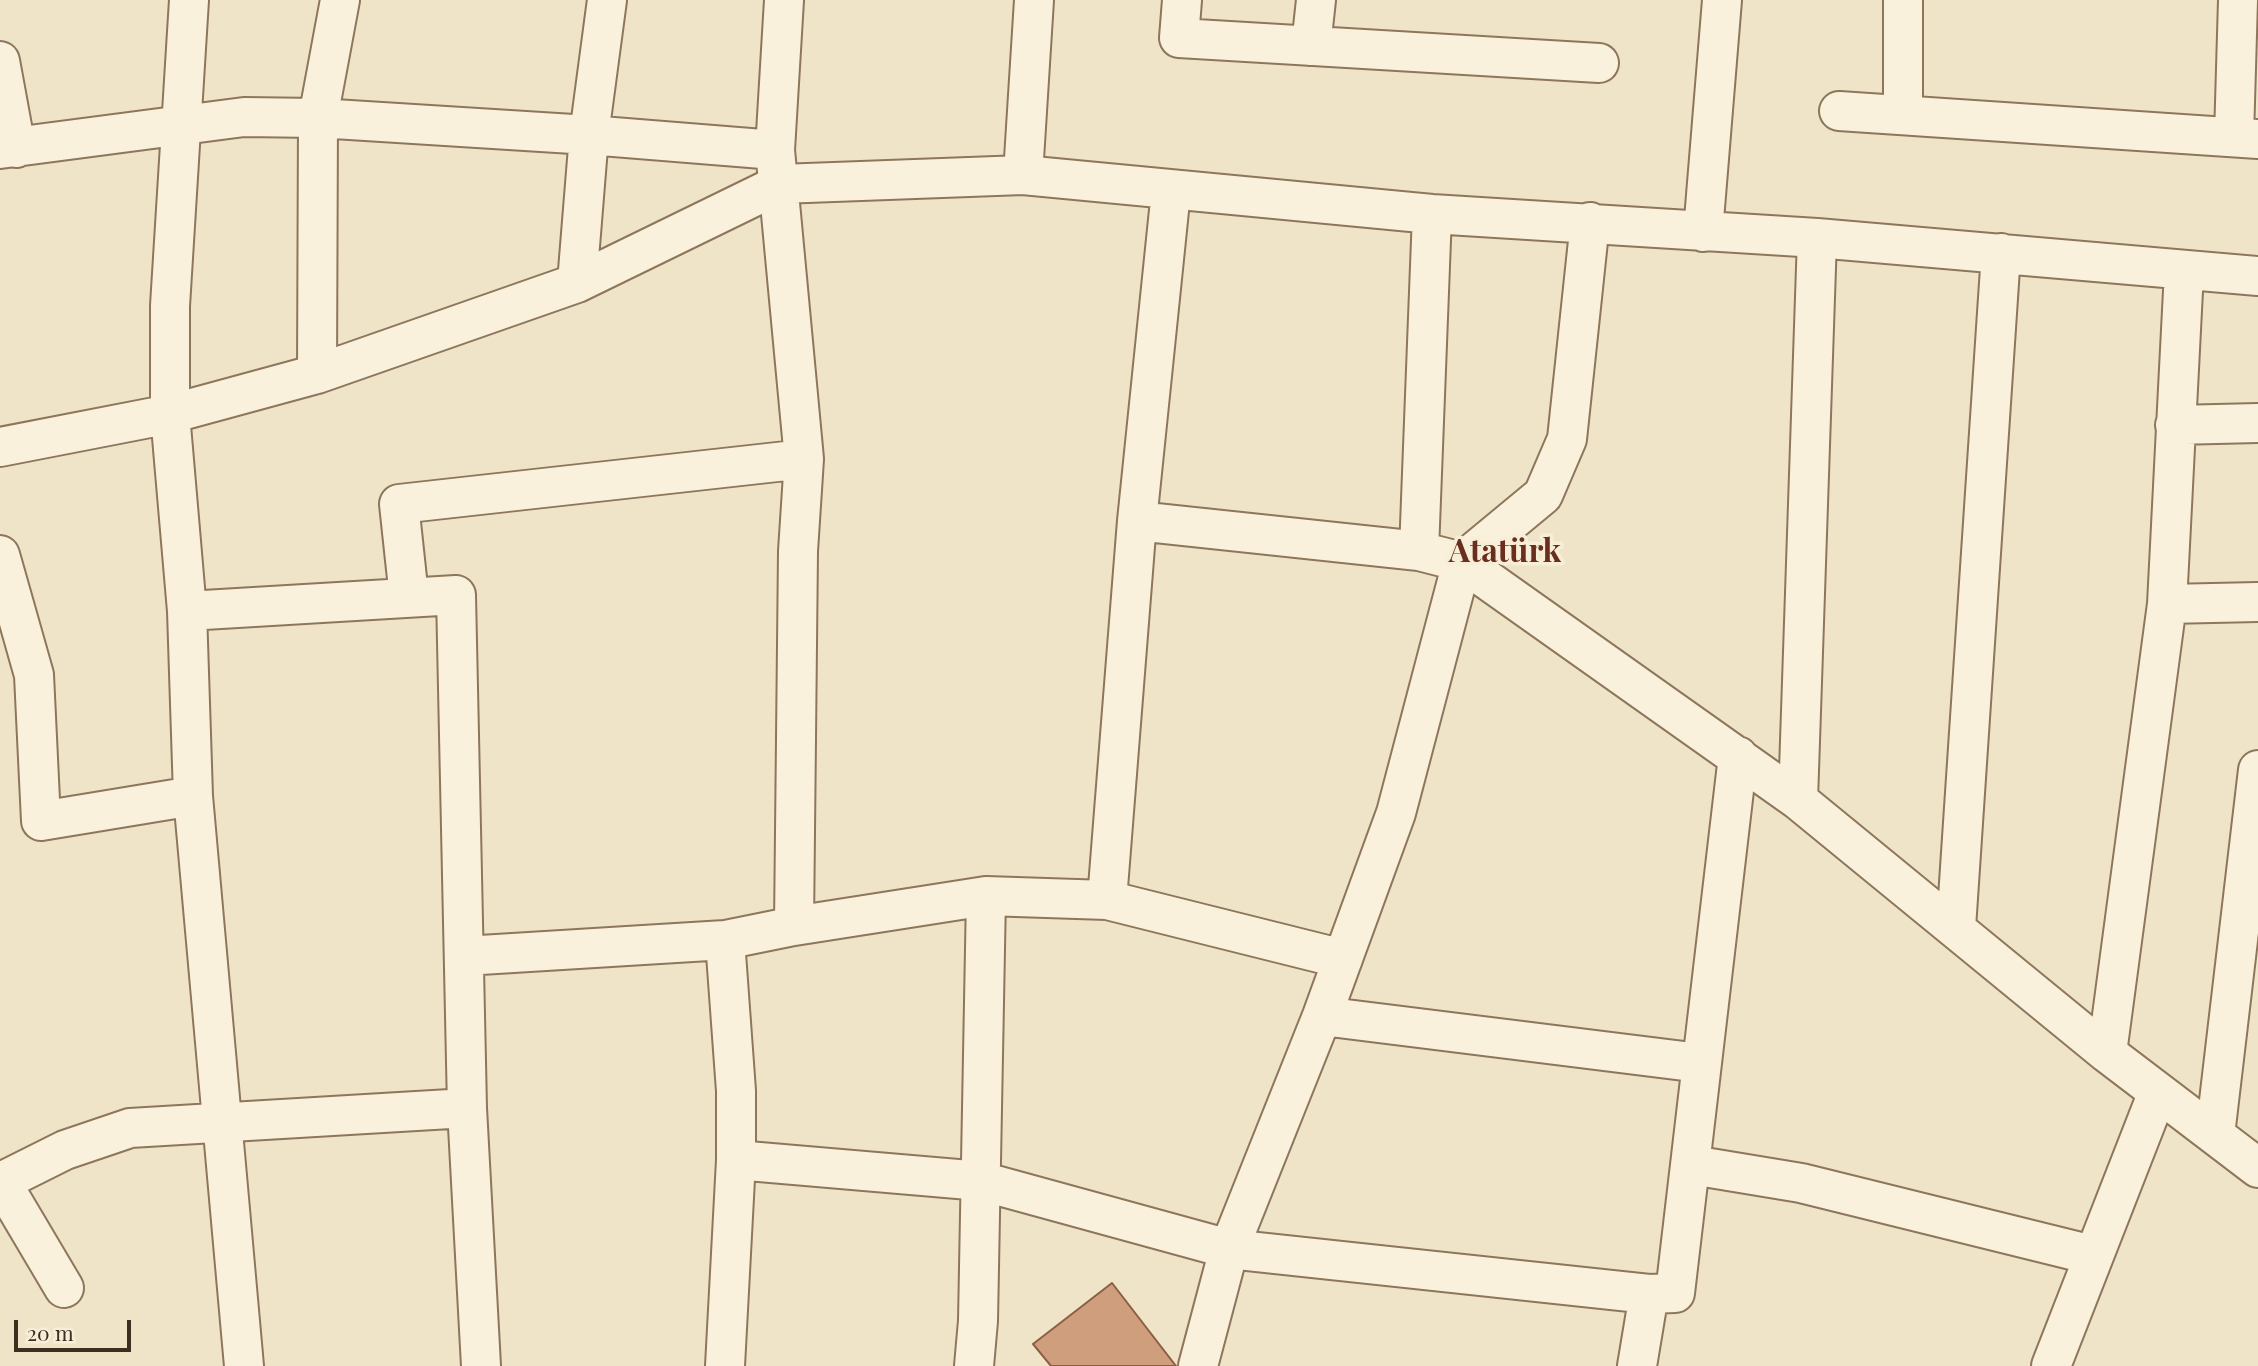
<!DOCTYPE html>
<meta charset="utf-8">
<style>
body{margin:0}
#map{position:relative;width:2258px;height:1366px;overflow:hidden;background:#f0e4c8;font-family:"Playfair Display",serif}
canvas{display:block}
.scale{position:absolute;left:14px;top:1320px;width:117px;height:32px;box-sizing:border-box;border:4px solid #3d2e20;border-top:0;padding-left:9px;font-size:21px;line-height:24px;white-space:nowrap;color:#3d2e20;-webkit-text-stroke:5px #f7eed8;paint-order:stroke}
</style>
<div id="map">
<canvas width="2258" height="1366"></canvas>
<div class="scale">20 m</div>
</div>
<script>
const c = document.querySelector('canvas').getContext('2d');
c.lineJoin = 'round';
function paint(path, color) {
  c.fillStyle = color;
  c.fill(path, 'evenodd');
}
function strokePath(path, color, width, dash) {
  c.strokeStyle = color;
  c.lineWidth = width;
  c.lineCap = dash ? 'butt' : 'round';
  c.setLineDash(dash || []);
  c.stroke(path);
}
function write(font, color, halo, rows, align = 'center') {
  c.font = font + ' "Playfair Display",serif';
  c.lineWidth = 7;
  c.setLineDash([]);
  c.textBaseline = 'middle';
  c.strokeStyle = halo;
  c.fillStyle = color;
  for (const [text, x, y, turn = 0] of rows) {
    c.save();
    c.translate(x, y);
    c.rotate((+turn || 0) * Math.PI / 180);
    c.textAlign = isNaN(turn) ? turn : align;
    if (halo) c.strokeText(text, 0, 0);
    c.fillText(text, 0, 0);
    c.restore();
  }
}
const building = new Path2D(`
 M1112,1283L1176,1366H1051L1033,1344Z`);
const minor = new Path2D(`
 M189,0L170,306V414L187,611L193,796L244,1366
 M784,0L775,150L804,459L798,551L794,926
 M1182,0L1179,38L1599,63
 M1903,0V115
 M1311,46L1316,0
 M0,61L16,148
 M1839,111L2258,139
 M2234,137L2238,0
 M0,149L244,117L318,118L589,135L775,150
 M1023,175L1034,0
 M1703,232L1722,0
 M577,283L589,135L607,0
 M317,374L318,118L340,0
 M2175,425L2258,423
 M0,447L170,414L317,374L577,283L780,184L1023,175L1432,214L1817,238L2258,276
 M1137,521L1419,551L1462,562L1798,800L2107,1053L2258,1168
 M1419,551L1432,214
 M0,555L34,675L41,821L193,796
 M409,597L399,504L804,459
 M2167,604L2258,602
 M187,611L456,595L467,1108L481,1366
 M1798,800L1817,238
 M1107,900L1137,521L1171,191
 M1956,928L2001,253
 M464,956L725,940L794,926L986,896L1107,900L1343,959
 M1322,1016L1700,1063
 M2107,1053L2167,604L2184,271
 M2215,1135L2258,770
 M736,1160L981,1181L1229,1249L1649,1294
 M1692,1165L1801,1183L2092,1255
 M0,1180L64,1288
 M1,1182L65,1150L130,1128L467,1108
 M725,1366L736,1160V1091L725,940
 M974,1366L978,1321L986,896
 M1198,1366L1229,1249L1322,1016L1396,813L1462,562L1543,495L1567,439L1590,222
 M1637,1366L1649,1294L1675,1293L1738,756
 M2051,1366L2158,1092`);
const districtNames = [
 ["Atatürk",1505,552]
];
paint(building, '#cf9f7d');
strokePath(building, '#8d5f41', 2);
strokePath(minor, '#8d765c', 42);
strokePath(minor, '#faf1dc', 38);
write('bold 32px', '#6b2e1e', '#f7eed8', districtNames);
</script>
